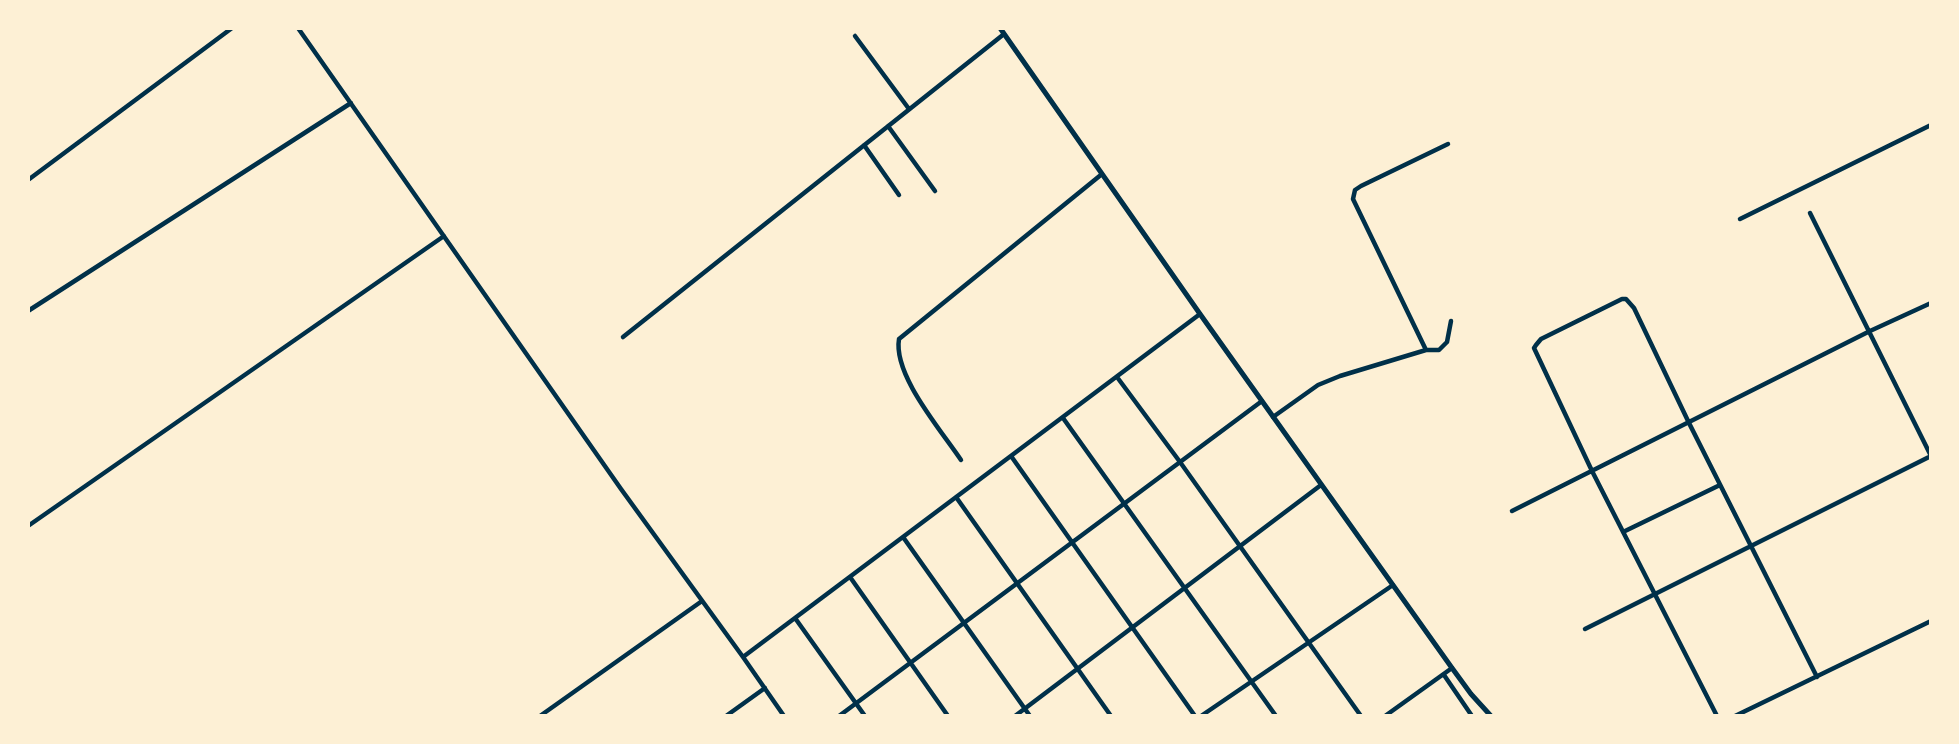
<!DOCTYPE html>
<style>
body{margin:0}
#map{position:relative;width:1959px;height:744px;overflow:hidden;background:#fdf0d5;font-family:"Noto Sans",sans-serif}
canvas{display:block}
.frame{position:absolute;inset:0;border:30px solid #fdf0d5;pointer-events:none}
</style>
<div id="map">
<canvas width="1959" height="744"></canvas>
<div class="frame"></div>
</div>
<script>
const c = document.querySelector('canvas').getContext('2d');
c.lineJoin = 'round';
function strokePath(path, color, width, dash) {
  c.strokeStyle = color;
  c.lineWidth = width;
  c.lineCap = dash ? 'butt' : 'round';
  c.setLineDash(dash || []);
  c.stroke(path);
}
const minor = new Path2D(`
 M298,28L621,489L743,657L784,716
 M855,36L909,109
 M888,126L935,191
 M864,145L899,195
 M28,180L232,28
 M1810,213L1931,456
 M1740,219L1931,125
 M28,311L351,103
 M623,337L1004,34
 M1426,350L1353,199L1355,190L1361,186L1448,144
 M1117,377L1180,462L1361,716
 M1273,417L1318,385L1340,376L1426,350H1439L1447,342L1451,321
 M1063,418L1276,716
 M1011,456L1195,716
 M961,460C941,430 893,375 899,339L1102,174
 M956,497L1111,716
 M1512,511L1870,331L1931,303
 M28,526L444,236
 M1623,532L1720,485
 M903,537L1030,716
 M850,577L948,716
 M795,618L865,716
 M1585,629L1931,456
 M743,657L1200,314
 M1444,675L1472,716
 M540,716L702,601
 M726,716L765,688
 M839,716L1262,401
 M1015,716L1321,485
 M1201,716L1393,585
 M1385,716L1452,668
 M1717,716L1592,471L1534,348L1536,345L1541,339L1622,299H1626L1634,308L1689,423L1817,677
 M1735,716L1931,621`);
const tertiary = new Path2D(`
 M1000,28L1200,314L1452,668L1471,694L1491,716`);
strokePath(minor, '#003049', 4.5);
strokePath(tertiary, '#003049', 5);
</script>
